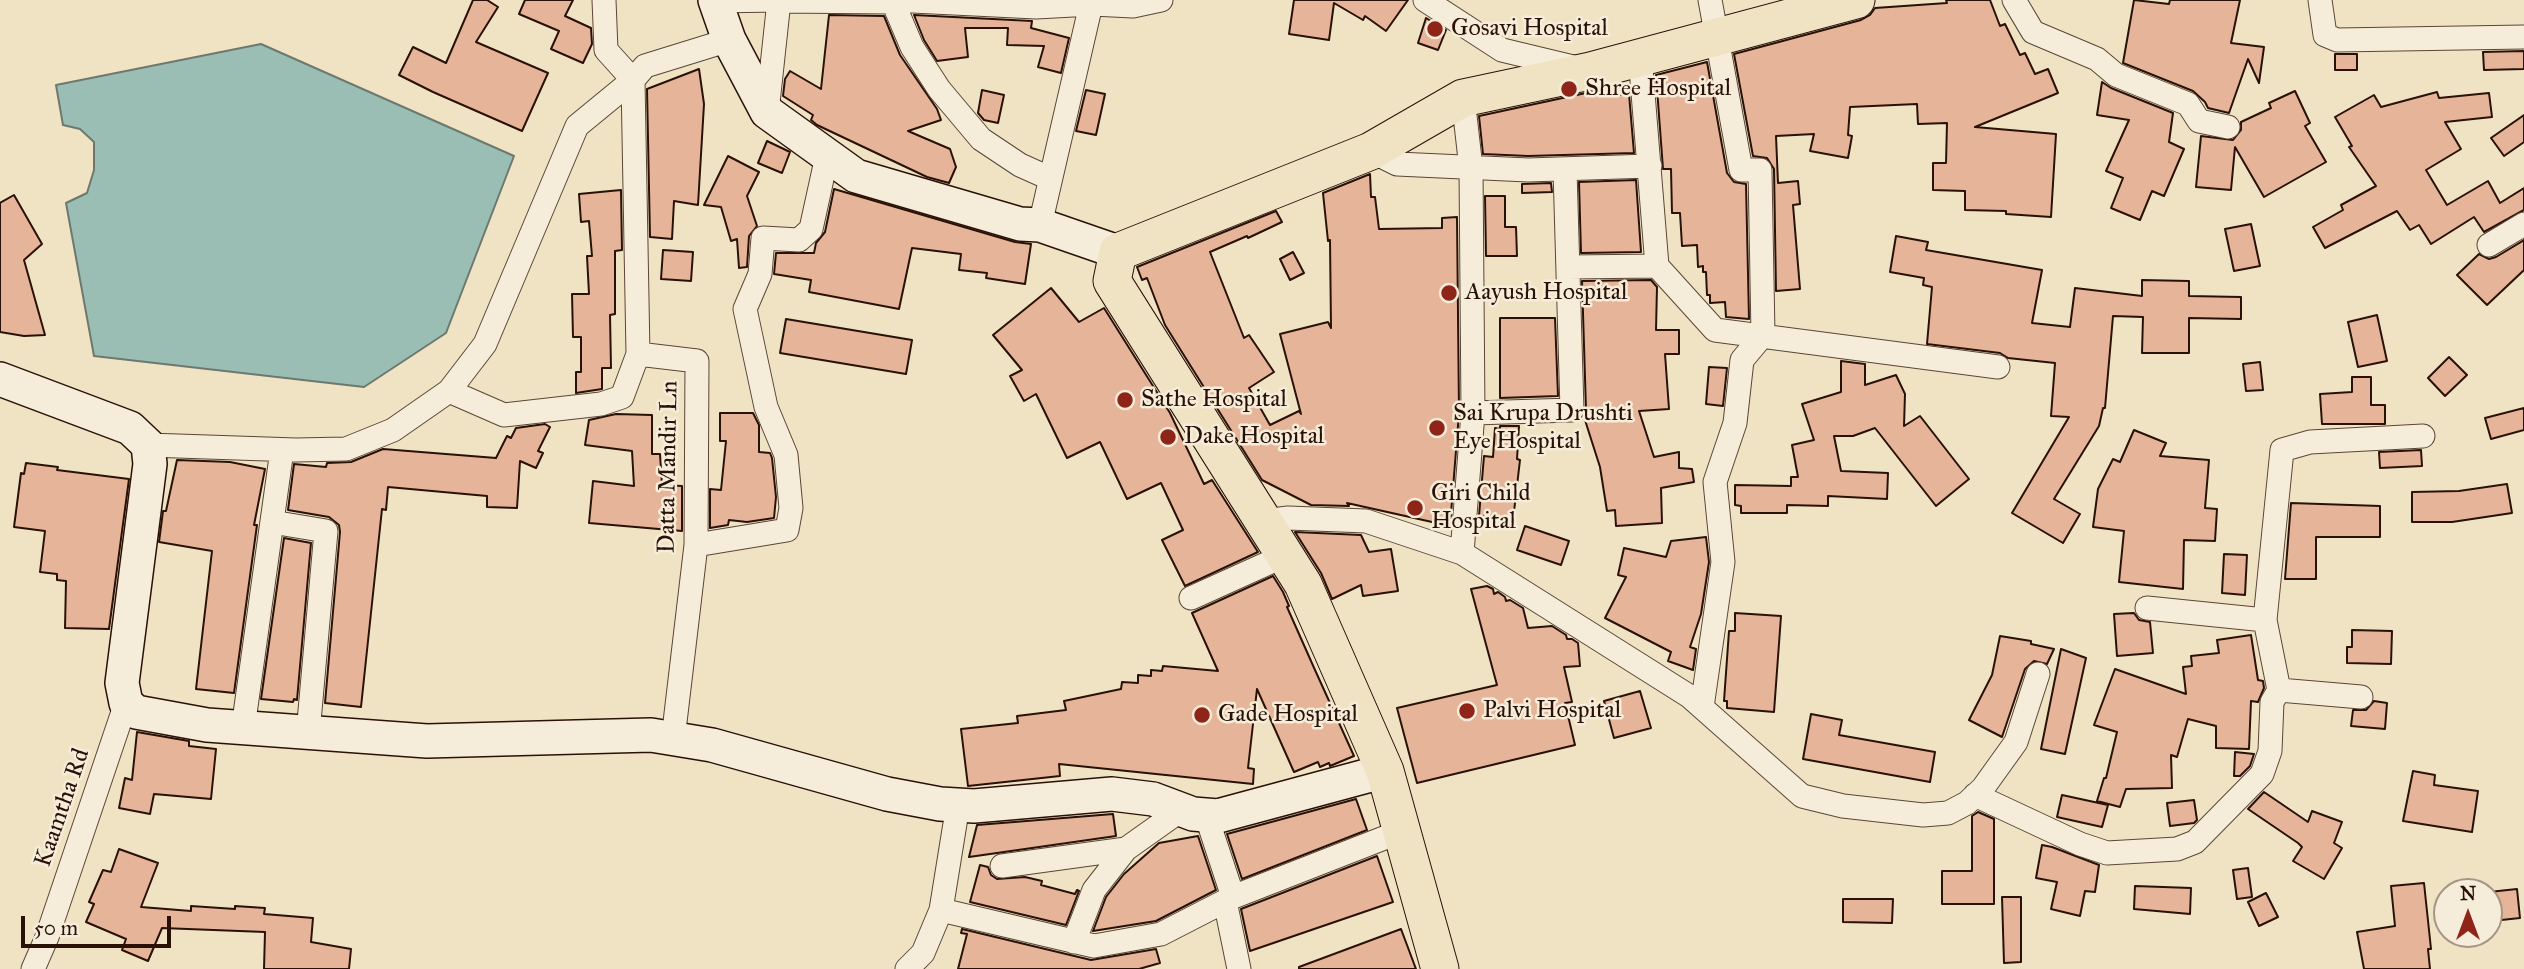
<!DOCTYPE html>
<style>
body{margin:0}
#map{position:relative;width:2524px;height:969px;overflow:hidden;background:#efe3c4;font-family:"IM FELL Great Primer",serif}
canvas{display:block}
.north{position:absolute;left:2433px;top:878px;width:70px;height:70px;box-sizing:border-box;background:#f5edd9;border:2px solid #a49585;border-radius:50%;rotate:0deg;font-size:19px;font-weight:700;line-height:28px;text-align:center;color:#2a1107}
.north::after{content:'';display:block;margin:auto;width:24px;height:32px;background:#8f2418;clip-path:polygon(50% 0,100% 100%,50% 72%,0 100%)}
.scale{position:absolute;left:21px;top:916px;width:150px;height:32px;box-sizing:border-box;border:4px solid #2a1107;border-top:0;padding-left:9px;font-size:21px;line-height:24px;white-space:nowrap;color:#2a1107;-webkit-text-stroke:5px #f5edd9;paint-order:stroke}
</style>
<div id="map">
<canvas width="2524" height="969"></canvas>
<div class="north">N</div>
<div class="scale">50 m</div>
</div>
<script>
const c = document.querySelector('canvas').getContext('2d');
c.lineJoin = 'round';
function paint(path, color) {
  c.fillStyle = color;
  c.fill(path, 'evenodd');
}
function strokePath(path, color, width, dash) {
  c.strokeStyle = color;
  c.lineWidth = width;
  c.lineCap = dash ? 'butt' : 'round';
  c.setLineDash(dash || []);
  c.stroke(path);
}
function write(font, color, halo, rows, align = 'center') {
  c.font = font + ' "IM FELL Great Primer",serif';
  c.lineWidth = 5;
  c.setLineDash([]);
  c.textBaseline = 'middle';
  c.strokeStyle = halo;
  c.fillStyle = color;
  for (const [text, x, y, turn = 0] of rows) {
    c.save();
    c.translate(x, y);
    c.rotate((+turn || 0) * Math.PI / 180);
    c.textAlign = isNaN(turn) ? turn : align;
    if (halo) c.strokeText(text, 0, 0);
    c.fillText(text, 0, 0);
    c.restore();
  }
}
const water = new Path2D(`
 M261,44L514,156L446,333L364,387L94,356L66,203L87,193L94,170V142L80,129L63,125L56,85Z`);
const building = new Path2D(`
 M473,0H487L498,7L476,42L548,73L522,131L433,92L399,75L413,47L446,63Z
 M525,0H573L565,16L591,28L592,44L583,63L551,49L559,31L519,14Z
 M1294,0H1408L1386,31L1365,16L1363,20L1334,3L1329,40L1289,34Z
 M1946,0H1990L2000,26L2005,24L2020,55L2025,53L2035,74L2048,69L2058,93L1975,127L2056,134L2051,217L2006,214V211L1965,210V191L1933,190V163H1946L1947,123L1918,124L1917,104L1850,107L1848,135L1852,136L1848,158L1810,151L1814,134L1776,136L1778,183L1798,181L1800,204L1793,205L1800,289L1776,291L1774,169L1767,158L1753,156L1734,54L1861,20L1870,15L1875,8L1947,3Z
 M2134,0L2169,4L2170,0H2240L2231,43L2264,47L2259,83L2248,59L2229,113L2208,108L2205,102L2193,91L2123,63Z
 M829,15L884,16L900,55L937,109L941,120L908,131L950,149L956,167L949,183L927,177L817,125L811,120L813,115L783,96L785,79L790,71L821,89Z
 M914,15L1032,21L1031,28L1069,38L1061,73L1038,67L1044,46L1007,45L1008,28H965L968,57L937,61L924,40Z
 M1426,18L1446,30L1438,50L1418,43Z
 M2524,51V69L2484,70L2483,52Z
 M2335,54H2357V70H2335Z
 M1707,62L1727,173L1734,182L1746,184L1749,319L1726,317L1725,302L1710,303V295H1707L1706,272H1703V266L1698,267L1697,245L1682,246L1680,213H1672L1671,169H1663L1656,75Z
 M699,69L704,104L698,205L674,201L672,239L650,237L647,89Z
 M2102,82L2111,88L2173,113L2169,142L2184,149L2164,196L2152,191L2140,220L2111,208L2123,178L2106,171L2129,120L2097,115Z
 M1609,88L1610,96L1629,94L1634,153L1528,156L1483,154L1479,116Z
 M982,90L1004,95L998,123L984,120L978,113Z
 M1086,90L1105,94L1096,135L1076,131Z
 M2295,91L2310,123L2305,126L2326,162L2264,197L2235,147L2231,190L2196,187L2201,136L2233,140L2241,130V122L2271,108L2269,103Z
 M2437,92L2439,98L2489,93L2492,117L2445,122L2461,149L2426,170L2447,205L2488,181L2500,203L2524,188V210L2484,232L2474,217L2431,244L2419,225L2410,230L2397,211L2325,248L2313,227L2343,210L2341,205L2376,186L2349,147L2352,146L2335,117L2374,95L2381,107Z
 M2524,115V142L2504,156L2491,138Z
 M767,141L790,152L782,173L758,163Z
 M728,156L759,172L747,196L757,226L749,236L747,267L739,268L737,239L731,241L721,207L704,205Z
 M1370,174L1371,197H1375L1379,229L1442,228V218L1457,217L1459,413L1450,526L1347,503L1349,506L1311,505L1262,480L1165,325L1147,278L1142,280L1137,267L1276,211L1282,222L1248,238L1247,236L1210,252L1244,338L1249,335L1274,372L1249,388L1270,425L1299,411L1301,414L1280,334L1328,322L1331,328L1330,240L1328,241L1323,193Z
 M1636,180L1641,252L1581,253L1579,182Z
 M1551,183L1552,192L1522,193V184Z
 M834,189L1015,242L1031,244L1025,284L986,278L987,273L959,270L961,254L912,248L899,309L809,292L811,280L774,274L776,253H814L816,243L825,232Z
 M621,190L622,250L615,251V314L610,315L611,368H602V389L576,393V372H581V337H573L572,294H589L587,256H592L589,221L581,222L579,194Z
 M14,195L42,244L24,260L45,335L24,336L0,332V203Z
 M1485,196H1505V227H1516L1517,256H1486Z
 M2251,224L2260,266L2234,271L2225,229Z
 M1896,236L1928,242L1926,250L2042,270L2032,323L2070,327L2075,288L2142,296V280L2189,281V296L2241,297V319L2189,318V353H2142L2143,317L2113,316L2105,408H2103L2099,426L2054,499L2080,514L2063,543L2012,513L2069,417L2051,416L2055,363L2008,358L2000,353L1927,344L1932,287L1923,285L1924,278L1890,272Z
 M2524,240V270L2487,305L2457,275L2479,254L2489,259L2496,257Z
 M663,250L693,252L691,281L661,279Z
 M1293,252L1304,273L1290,280L1280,259Z
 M1651,280L1657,287L1656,330H1679V354H1665L1669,409L1639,411L1654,457L1679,452V468L1692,469L1694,482L1661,488L1662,523L1616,526L1615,510L1607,511L1600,467L1584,417L1586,410L1582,281Z
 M1051,288L1079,322L1104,308L1170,413L1204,484L1212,480L1258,552L1185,586L1162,540L1183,530L1161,483L1127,499L1100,442L1067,458L1036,394L1024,401L1010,376L1022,370L993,335Z
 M2377,315L2387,361L2358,367L2348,322Z
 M1500,318H1555L1558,396L1500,398Z
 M786,319L912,340L906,374L780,353Z
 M2449,357L2467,375L2445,396L2428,378Z
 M1841,361L1865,364V385L1896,375L1905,394L1904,426L1920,416L1969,479L1936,506L1875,428L1853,436H1834L1841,471L1888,473L1887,499L1828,496V506L1787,505V513H1741V506L1735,505V485L1791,486V477H1798L1792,445L1814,440L1802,404L1841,392Z
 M2260,362L2263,390L2246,391L2243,364Z
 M1709,367L1727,368L1723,406L1706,404Z
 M2352,377H2371V405H2385V424H2322L2320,394L2352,392Z
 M2524,408V430L2491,439L2485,418Z
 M720,413H753L759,425V452L770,453L772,458L776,497L774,518L747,522L729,520L728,525L710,528V489L721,490L726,441H720Z
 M616,414L652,415V454H660L662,485L682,486V531L589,523L593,481L634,486L632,451L585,445L589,420Z
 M545,424L550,427L538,451L543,453L536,468L520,461L517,508L487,507V496L388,487L386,510L382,509L361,707L325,703L340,532L339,525L329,517L288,510L294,464L326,467L327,463L351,462L383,449L496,458L507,436L511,438L516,428Z
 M1500,426H1519L1517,459L1520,460L1513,520L1479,516L1484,456L1493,457L1495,428L1500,429Z
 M2134,430L2166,443L2160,456L2209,460L2205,508L2217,509L2215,541L2184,540L2183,589L2119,582L2124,531L2093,527L2098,489L2113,459L2120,462Z
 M2421,450L2422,466L2380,468L2379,452Z
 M177,460L230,462L265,469L254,525H257L234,693L196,689L212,551L159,542L163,511H166Z
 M26,463L58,467L57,470L129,479L109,629L65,628L66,581L57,580V574L40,572L45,531L14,527L21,473L24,474Z
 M2507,484L2512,513L2452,522H2412V492L2459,491Z
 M2291,503L2380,506V537H2316V579H2285Z
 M1525,526L1569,541L1561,565L1517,550Z
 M1295,532L1361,535L1369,552L1391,549L1398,591L1363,596L1361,585L1332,599L1321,573Z
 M1706,537L1709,562L1701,614L1690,647L1696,649L1693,670L1668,661L1671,652L1605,618L1626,577L1618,575L1624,548L1666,557L1671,541Z
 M284,538L311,543L297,700L294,699L293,702L261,699Z
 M2224,554L2247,555L2245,595L2222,593Z
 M1273,576L1283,592L1289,606L1287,607L1315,670L1354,756L1330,766L1329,763L1320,767L1318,762L1294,772L1257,689L1248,768L1254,769L1253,784L1059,764L1060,776L968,786L961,729L1018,723L1017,716L1066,710L1064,701L1121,689L1122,682L1138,683V675L1151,676V670L1162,671L1163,666L1218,671L1192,613Z
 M1487,586L1493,589L1494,594L1498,592L1505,597L1506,601L1510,600L1523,608L1528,628L1552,626L1566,635L1567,639H1572L1578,643L1580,666L1564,667L1572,702L1565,703L1575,745L1417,783L1397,708L1497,685L1471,589Z
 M1735,613L1781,616L1774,712L1727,708V701H1724L1729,631H1735Z
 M2134,613L2139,620L2150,622L2153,653L2117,656L2114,614Z
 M2352,630L2392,631L2391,664L2347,663V647H2352Z
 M2251,635L2258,680L2263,681L2264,688L2258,702L2251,701L2249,749L2216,748V726L2188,719L2177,757L2171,755L2172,788L2126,789L2120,807L2097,801L2104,778H2106L2117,732L2094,725L2115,669L2186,694L2183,667L2192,666L2191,656L2219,653L2217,640Z
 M2000,636L2031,641V644L2054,649L2047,664L2034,661L2025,669L2002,737L1969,720L1992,675Z
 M2061,649L2086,658L2065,754L2041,749Z
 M1640,691L1651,728L1614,738L1604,701Z
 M2374,701L2387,703L2385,729L2351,726L2353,710H2366Z
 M1811,714L1842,720L1839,735L1935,752L1930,782L1803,759Z
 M137,732L189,741V746L216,749L211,799L154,794L150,814L119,808L125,778L132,780Z
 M2235,752L2254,754L2250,766L2240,776H2234Z
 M2413,771L2435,775L2434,785L2478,791L2472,832L2403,821Z
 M2264,792L2308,822L2312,811L2342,822L2334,843L2342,848L2324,879L2293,861L2302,847L2298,843L2248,809Z
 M2062,795L2108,805L2102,827L2057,817Z
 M1356,799L1367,830L1242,879L1227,834Z
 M2194,800L2197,820L2194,823L2170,826L2167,803Z
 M1978,812L1994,819V904H1942V871H1972V816Z
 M1113,814L1116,836L969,857L977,825Z
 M1198,836L1216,890L1156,921L1093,931L1106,897L1124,874L1159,843Z
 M2042,845L2052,847L2099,865L2095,892L2085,891L2080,916L2051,909L2057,882L2036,878Z
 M119,849L158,863L141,907L191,911V906L235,909V906L265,908L264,914L313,918L311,942L351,949L349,969H264L265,932L162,928L148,961L122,950L126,939L86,922L94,904L89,902L103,870L111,872Z
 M1377,856L1393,902L1250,951L1241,909Z
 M980,865L988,867L991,875L997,879L1025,877L1042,881L1041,885L1075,894L1077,890L1079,891L1066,925L970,902Z
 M2248,868L2252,897L2237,899L2233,870Z
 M2424,883L2431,949H2428L2430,969H2364L2357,932L2395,926L2391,886Z
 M2135,886L2191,888L2190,914L2134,909Z
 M2517,889L2520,918L2492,921L2489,892Z
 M2266,893L2278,917L2259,926L2248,902Z
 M2002,897H2021V962L2004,963Z
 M1843,899H1893L1892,923L1843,922Z
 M962,929L1091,960L1156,949L1160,963L1139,969H958L967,934L961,933Z
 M1401,929L1416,969H1299V967Z`);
const street = new Path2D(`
 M604,0L606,50L633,80L638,354L697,361L696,545L673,739
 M892,0L1036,7L1092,4L1133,6L1161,0
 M1425,0L1502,50L1577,68
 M2014,0L2033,32L2097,59L2116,75L2188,104L2199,121L2228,127
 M2320,0L2325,35L2337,40L2524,37
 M715,1L779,0
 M1463,98L1471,168L1473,413L1462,553L1689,696L1802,796L1843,806L1923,815L1948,813L1967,803L1983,788L2016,742L2038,674
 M767,112L779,1L893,2L912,47L939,89L981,139L1020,165L1049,178
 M1371,151L1397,164L1528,170L1650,166
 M1040,225L1092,0
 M2489,245L2524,224
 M1657,266L1715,330L1998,367
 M1569,267L1657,266L1640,56
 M449,391L504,415L601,404L622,397L638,354
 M1473,413L1572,410L1565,170
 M148,445L296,450L346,449L393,430L449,391L485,344L577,126L633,80L645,66L729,40
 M1264,521L1288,518L1366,521L1462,553
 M272,522L326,531L308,733
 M696,545L787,530L791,508L786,455L766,407L745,309L760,274L763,238L799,240L811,229L827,156
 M1191,598L1286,555
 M2147,608L2265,620
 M2279,690L2361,697
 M1702,707L1723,562L1715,482L1735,423L1742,360L1763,335L1760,170H1741L1710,0
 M243,728L282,450
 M1975,795L2080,844L2107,853L2177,849L2195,842L2262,774L2270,751L2272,702L2279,690L2265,620L2282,450L2310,442L2423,436
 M1206,815L1233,897L1402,831
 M1002,866L1126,849L1181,810
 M1225,901L1239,969
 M941,910L1094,946L1161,934L1233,897
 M1074,942L1094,890L1126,849
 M33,969L47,937L126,703
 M907,969L923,953L941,910L958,805`);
const secondary = new Path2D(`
 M715,0L729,40L767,112L856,176L1020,224L1040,225L1118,252
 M0,379L130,428L148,445L150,464L122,683L126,703L136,712L207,725L427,741L651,735L712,745L887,794L940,804L974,806L1112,794L1153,799L1193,814L1218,816L1385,771`);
const primary = new Path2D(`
 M1440,969L1385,771L1303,584L1112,281L1118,252L1371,151L1463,98L1590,71L1856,0`);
const markers = [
 [1435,29,9,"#8f2418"],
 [1569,89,9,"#8f2418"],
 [1449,293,9,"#8f2418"],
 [1125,400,9,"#8f2418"],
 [1437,428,9,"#8f2418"],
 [1168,437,9,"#8f2418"],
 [1415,508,9,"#8f2418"],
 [1467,711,9,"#8f2418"],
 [1202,715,9,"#8f2418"]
];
const poiNames = [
 ["Gosavi Hospital",1451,29],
 ["Shree Hospital",1585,89],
 ["Aayush Hospital",1465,293],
 ["Sathe Hospital",1141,400],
 ["Sai Krupa Drushti",1453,414],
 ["Eye Hospital",1453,442],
 ["Dake Hospital",1184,437],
 ["Giri Child",1431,494],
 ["Hospital",1431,522],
 ["Palvi Hospital",1483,711],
 ["Gade Hospital",1218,715]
];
const streetNames = [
 ["Datta Mandir Ln",669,467,-89],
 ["Kaamtha Rd",63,808,-71]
];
paint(water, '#9abeb4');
strokePath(water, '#6d796f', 2);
paint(building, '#e6b599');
strokePath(building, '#2a1107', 2);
strokePath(street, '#5b4636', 25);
strokePath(secondary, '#2a1107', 36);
strokePath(primary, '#2a1107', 39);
strokePath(street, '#f5edd9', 23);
strokePath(secondary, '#f5edd9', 33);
strokePath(primary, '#efe3c4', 37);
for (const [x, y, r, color] of markers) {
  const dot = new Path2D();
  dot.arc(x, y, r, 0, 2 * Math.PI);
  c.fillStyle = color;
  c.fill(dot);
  strokePath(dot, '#f5edd9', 2.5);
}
write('24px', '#2a1107', '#f5edd9', poiNames, 'left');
write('24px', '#2a1107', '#f5edd9', streetNames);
</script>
